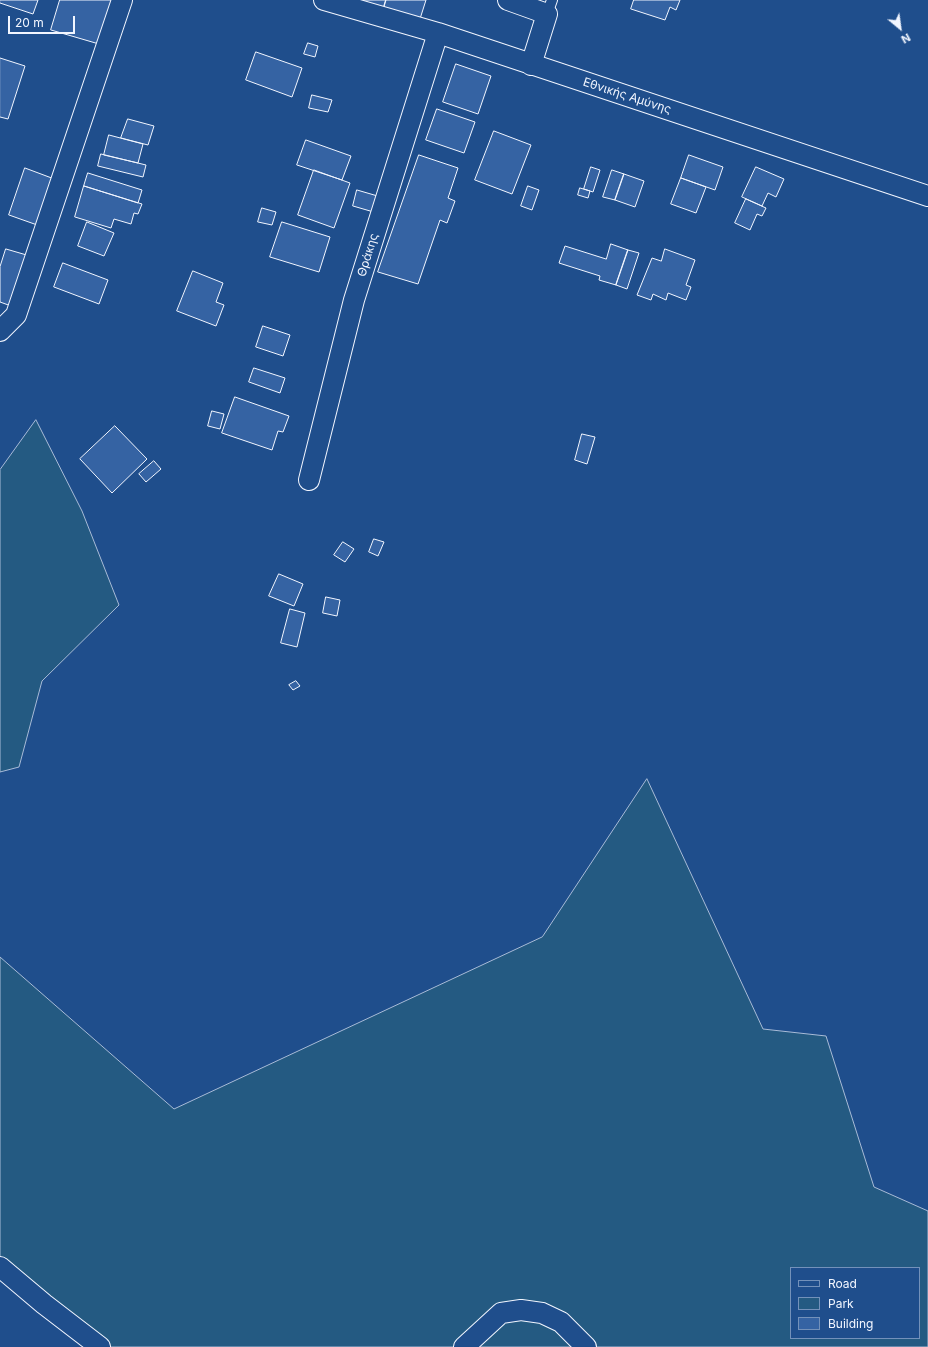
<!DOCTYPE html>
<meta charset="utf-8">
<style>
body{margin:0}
#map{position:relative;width:928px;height:1347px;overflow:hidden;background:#1f4e8c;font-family:Inter,sans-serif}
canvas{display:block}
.legend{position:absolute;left:790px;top:1267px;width:130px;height:72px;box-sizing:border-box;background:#1f4e8c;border:1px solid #7391ba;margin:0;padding:5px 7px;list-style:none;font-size:12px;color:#f2f6ff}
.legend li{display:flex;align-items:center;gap:8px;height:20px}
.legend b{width:20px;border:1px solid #7391ba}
.north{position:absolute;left:880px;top:8px;width:40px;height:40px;-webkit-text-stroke:3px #1f4e8c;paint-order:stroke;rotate:151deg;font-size:11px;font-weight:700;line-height:16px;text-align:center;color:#f2f6ff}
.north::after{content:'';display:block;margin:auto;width:14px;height:18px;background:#f2f6ff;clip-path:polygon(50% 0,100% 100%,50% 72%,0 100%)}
.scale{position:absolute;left:8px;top:16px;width:67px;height:18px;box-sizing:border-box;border:2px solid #f2f6ff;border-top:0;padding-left:5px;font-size:12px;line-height:14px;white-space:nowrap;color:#f2f6ff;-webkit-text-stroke:3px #1f4e8c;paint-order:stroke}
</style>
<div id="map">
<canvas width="928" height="1347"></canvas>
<ul class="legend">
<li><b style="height:5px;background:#1f4e8c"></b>Road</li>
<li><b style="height:11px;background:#245a82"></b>Park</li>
<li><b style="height:11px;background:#3563a3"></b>Building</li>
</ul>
<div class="north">N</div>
<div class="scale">20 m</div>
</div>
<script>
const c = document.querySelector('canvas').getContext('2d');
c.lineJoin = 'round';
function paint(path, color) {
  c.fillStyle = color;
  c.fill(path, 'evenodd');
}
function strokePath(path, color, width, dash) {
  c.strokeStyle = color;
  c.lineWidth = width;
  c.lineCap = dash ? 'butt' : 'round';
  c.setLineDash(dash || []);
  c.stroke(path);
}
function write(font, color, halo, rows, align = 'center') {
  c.font = font + ' Inter,sans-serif';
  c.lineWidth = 3;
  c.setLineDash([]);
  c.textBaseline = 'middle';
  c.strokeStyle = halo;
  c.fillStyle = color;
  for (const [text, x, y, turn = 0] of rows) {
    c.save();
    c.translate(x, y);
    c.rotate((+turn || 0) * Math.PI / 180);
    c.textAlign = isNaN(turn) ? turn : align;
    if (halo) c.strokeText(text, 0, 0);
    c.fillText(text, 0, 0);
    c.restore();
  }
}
const green = new Path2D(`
 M36,420L82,511L119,605L42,681L19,767L0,772V470Z
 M647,779L763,1029L826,1036L874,1187L928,1211V1347H100L0,1267V957L174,1109L542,937ZM791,1268H919V1338H791Z`);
const building = new Path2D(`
 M0,0H38L33,14L0,3Z
 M60,0H113L99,44L51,30Z
 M357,0H386L383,10Z
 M386,0H426L419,22L383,10Z
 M634,0H680L676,10L670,7L665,20L631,9Z
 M308,43L318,46L315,57L304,54Z
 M256,52L302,68L292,97L246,80Z
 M0,58L25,66L8,119L0,117Z
 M456,64L491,76L478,114L443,102Z
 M312,95L332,100L328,112L309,108Z
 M437,109L475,122L464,153L426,140Z
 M128,119L154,126L148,145L121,138Z
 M494,131L531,145L512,194L475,180Z
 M109,135L143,144L138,163L104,155Z
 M306,140L351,156L342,180L297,165Z
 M101,154L146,165L143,177L98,166Z
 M419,155L458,168L448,198L455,201L447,223L440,220L418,284L378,272Z
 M689,155L723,167L715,190L681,178Z
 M591,167L600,170L593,192L584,189Z
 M756,167L784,179L776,197L768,193L762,206L742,197Z
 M25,168L57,180L40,226L9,215Z
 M314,170L350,183L334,228L298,215Z
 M612,170L624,174L615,200L603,197Z
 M88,173L142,190L138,203L84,186Z
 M624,174L644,181L635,207L615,200Z
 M681,178L706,187L696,213L671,204Z
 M84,186L142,204L138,214L134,213L131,224L114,219L111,228L75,217Z
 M528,186L539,190L532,210L521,206Z
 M580,188L590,191L588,198L578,195Z
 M357,190L381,197L377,213L353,206Z
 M746,199L766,208L762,216L757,214L750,230L735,223Z
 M262,208L276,212L272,225L258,222Z
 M87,222L114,233L104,256L78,246Z
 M282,222L330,237L319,272L270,257Z
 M611,244L628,250L616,285L599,280L600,276L559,263L565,246L606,259Z
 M6,249L30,256L14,307L0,302V267Z
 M665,249L695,260L686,285L691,287L686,300L668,293L666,300L653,294L651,300L637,295L652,258L661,261Z
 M628,250L639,253L627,289L616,285Z
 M63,263L108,280L99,304L54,287Z
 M193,271L223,283L216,302L224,305L216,326L177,311Z
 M263,326L290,335L283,356L256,347Z
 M254,368L285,378L280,393L249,382Z
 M235,397L289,416L283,432L278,431L272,450L222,433Z
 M212,411L224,414L220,429L208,426Z
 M115,426L147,459L112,493L80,459Z
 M582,434L595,437L587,464L575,460Z
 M154,461L161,469L146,482L139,474Z
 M374,539L384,542L378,556L369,552Z
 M343,542L354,549L345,562L334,555Z
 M279,574L303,584L294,606L269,596Z
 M326,597L340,600L337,616L323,613Z
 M290,609L305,613L297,647L281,643Z
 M296,681L300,686L293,690L289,685Z`);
const lane = new Path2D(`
 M547,14L552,0`);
const street = new Path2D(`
 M324,0L438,33L928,196
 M508,0L547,14L531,65
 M0,331L16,315L122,0
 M309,480L354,300L438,33
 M0,1267L44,1304L100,1347
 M464,1347L501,1313L521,1310L542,1313L561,1322L586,1347`);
const streetNames = [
 ["Εθνικής Αμύνης",627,96,18],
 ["Θράκης",368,255,-73]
];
paint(green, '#245a82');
strokePath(green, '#a8bbd7', 1);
paint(building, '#3563a3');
strokePath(building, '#f2f6ff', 1);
strokePath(lane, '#f2f6ff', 12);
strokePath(street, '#f2f6ff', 22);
strokePath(lane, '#1f4e8c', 10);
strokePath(street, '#1f4e8c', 20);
write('12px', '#f2f6ff', '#1f4e8c', streetNames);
</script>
